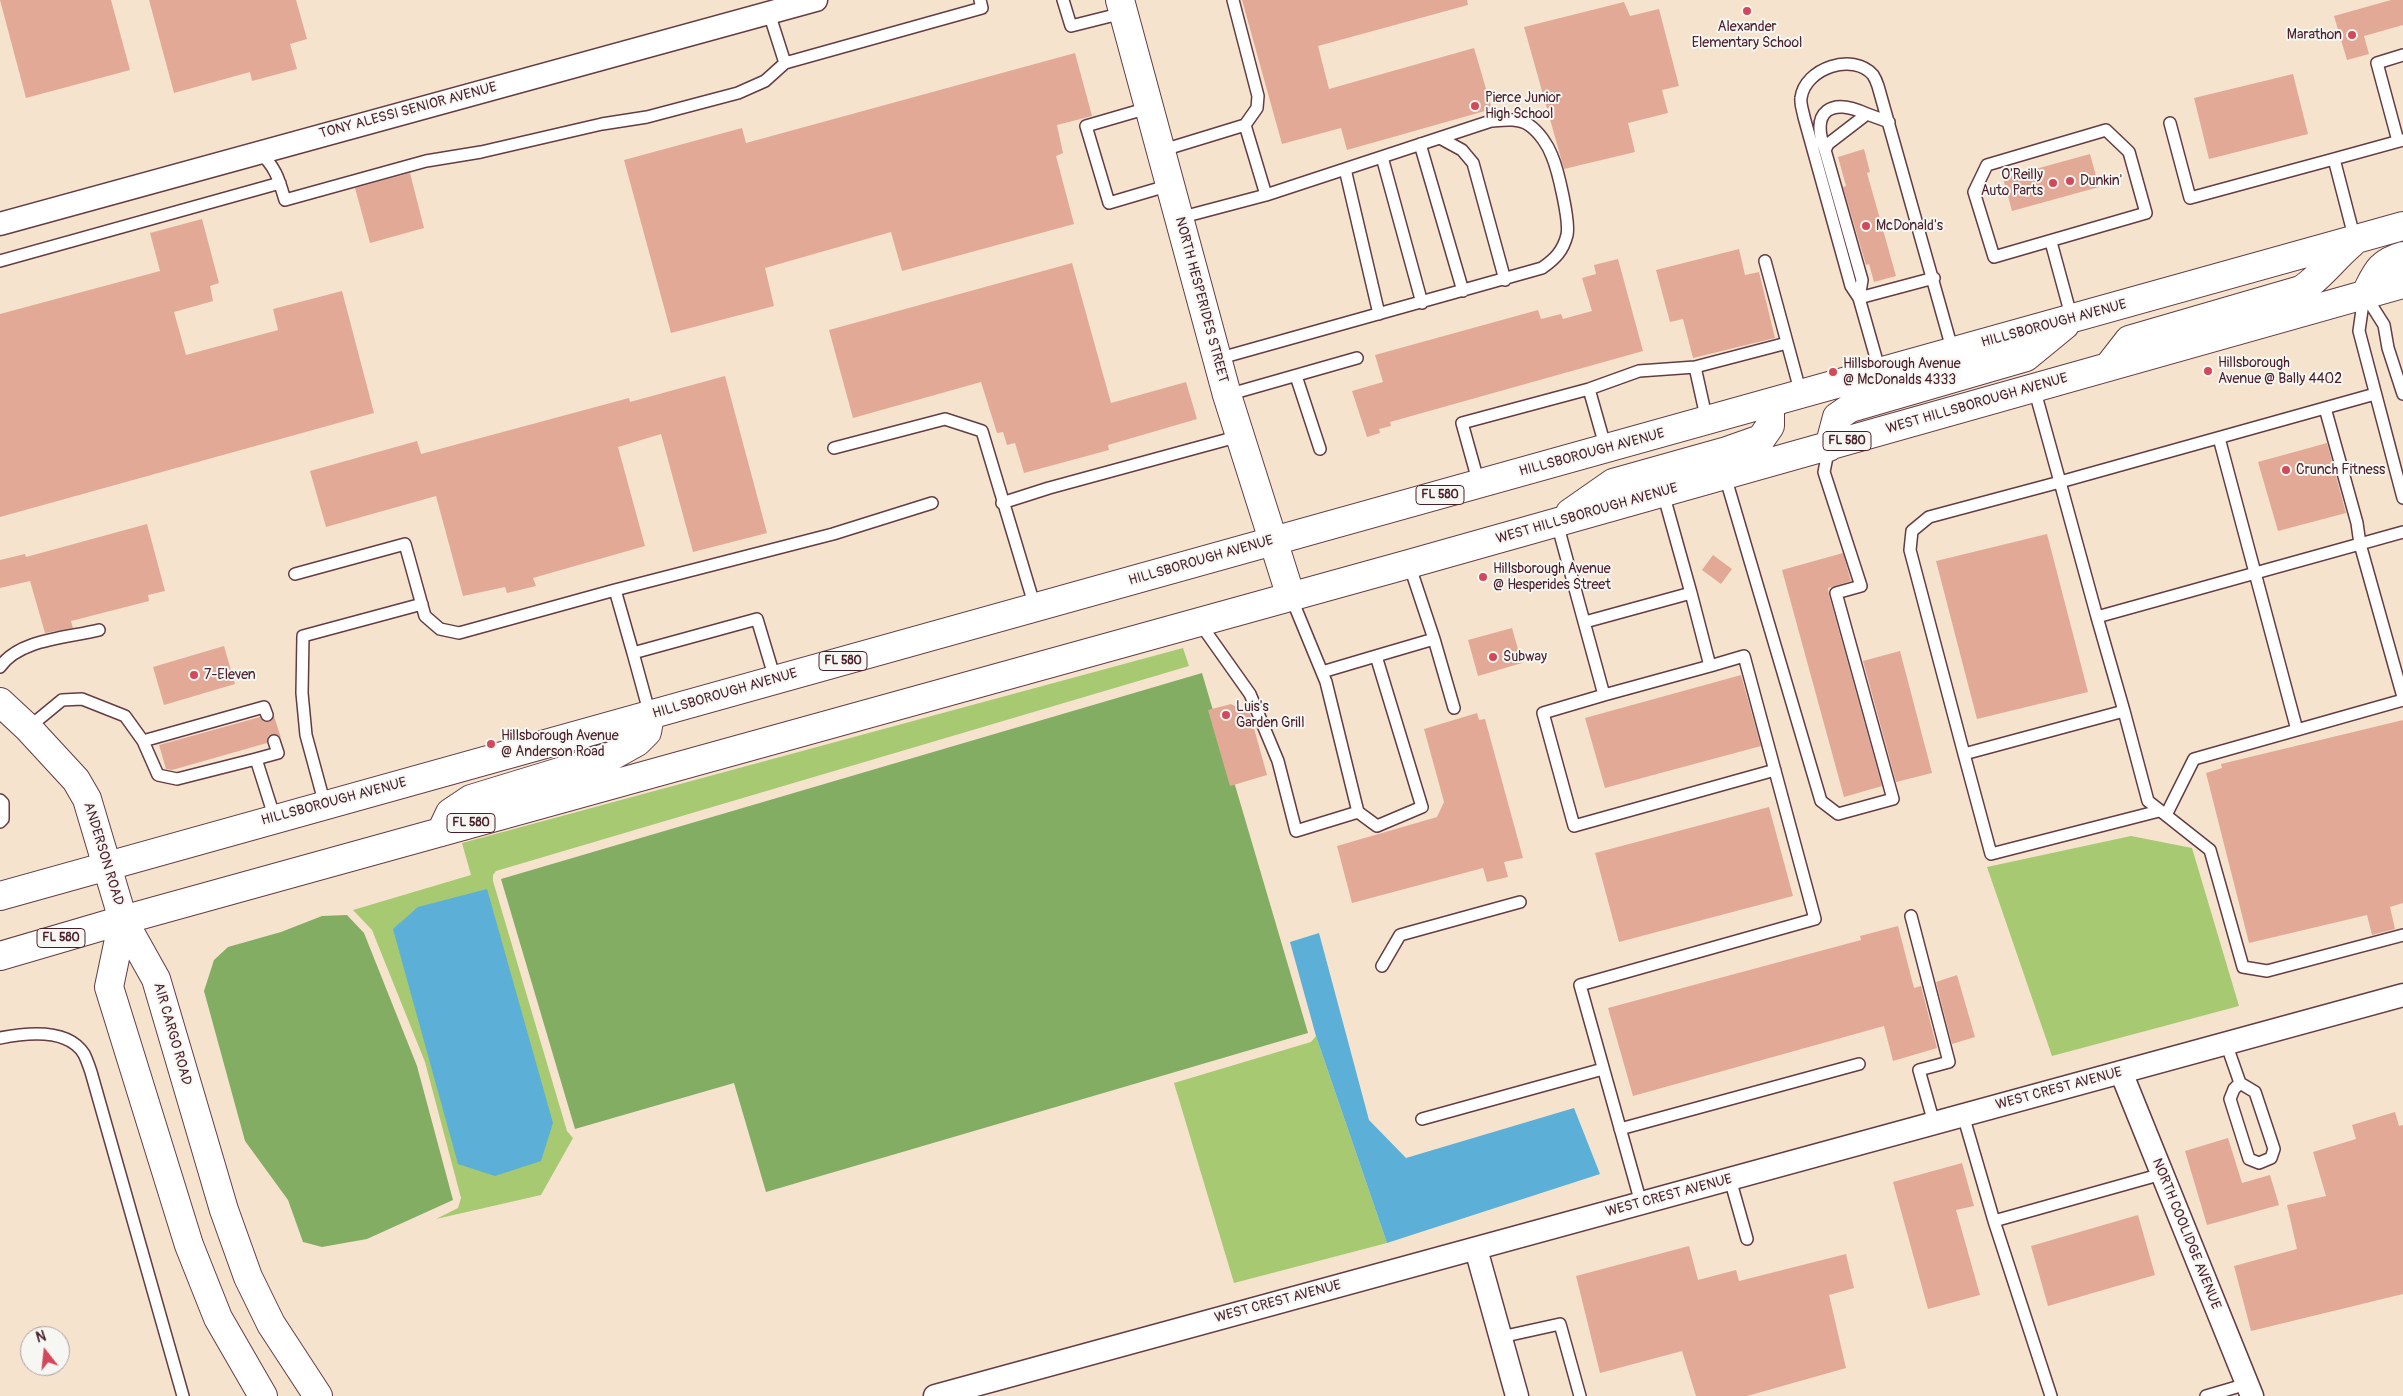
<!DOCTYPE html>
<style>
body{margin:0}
#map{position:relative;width:2403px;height:1396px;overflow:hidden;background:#f5e3ce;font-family:Pangolin,sans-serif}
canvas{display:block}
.north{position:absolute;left:20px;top:1326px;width:50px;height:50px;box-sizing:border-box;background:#f6f6f2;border:1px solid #b1a0a2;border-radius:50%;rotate:344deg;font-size:14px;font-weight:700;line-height:20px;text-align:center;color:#4a1f2b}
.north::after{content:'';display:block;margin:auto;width:18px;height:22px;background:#d1495b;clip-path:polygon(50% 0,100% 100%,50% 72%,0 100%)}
</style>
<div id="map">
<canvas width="2403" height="1396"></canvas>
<div class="north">N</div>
</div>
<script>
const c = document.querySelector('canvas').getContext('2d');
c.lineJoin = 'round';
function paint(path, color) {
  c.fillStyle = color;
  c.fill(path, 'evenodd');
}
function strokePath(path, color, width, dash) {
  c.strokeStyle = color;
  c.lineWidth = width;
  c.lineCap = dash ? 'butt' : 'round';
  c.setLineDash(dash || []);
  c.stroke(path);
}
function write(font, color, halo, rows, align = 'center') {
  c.font = font + ' Pangolin,sans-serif';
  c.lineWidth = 4;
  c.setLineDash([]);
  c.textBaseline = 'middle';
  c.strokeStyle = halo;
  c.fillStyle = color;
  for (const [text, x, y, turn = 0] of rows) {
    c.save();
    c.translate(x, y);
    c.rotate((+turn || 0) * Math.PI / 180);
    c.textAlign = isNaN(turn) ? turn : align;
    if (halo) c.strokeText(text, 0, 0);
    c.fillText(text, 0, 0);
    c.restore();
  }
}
const green = new Path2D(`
 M1183,648L1189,666L496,871L493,875V881L567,1131L573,1138L541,1195L436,1219L458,1208L461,1198L425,1062L372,930L353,910L471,875L462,843Z
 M2131,836L2192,848L2239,1006L2052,1056L1987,867Z
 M1316,1036L1387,1243L1234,1283L1174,1083L1311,1042Z`);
const forest = new Path2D(`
 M1202,673L1308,1033L766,1192L734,1083L575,1129L501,879Z
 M347,915L364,933L417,1066L453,1200L367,1239L322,1247L303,1242L288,1200L245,1141L204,991L214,960L228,947L281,932L322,916Z`);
const water = new Path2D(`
 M487,889L553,1123L541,1161L495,1176L458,1164L393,929L418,907Z
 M1319,933L1369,1120L1406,1158L1574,1108L1600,1174L1387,1243L1316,1036L1290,942Z`);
const building = new Path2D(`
 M0,0H111L130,70L26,98Z
 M149,0H296L307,39L290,44L297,69L252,81L250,72L174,93Z
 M1242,0H1467L1468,5L1318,46L1329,89L1474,48L1492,109L1347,150L1341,128L1282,144Z
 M2391,0H2403V25L2364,36L2369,54L2347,60L2334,16Z
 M1624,2L1630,16L1659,9L1679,86L1662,90L1668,113L1628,123L1635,152L1564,169L1524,27Z
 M1075,53L1092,116L1057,125L1063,153L1056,156L1074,224L902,271L891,232L765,268L774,306L671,333L624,160L742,128L746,143Z
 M2293,74L2308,134L2209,159L2194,98Z
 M1864,149L1870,172L1867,173L1896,276L1874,282L1869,264L1866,265L1843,187L1846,186L1838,157Z
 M2090,154L2099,187L2012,211L2003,178Z
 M410,173L424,228L370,243L355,188Z
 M202,219L219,283L210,286L213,301L174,312L186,355L278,330L273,309L342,291L374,413L0,517V314L160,271L150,233Z
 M1739,249L1745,275L1759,272L1775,338L1693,358L1683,319L1670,322L1656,270Z
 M1618,259L1643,351L1390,422L1391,426L1379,429L1380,433L1367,437L1352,391L1383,382L1375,355L1538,310L1541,319L1561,314L1563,319L1592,311L1582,278L1596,274L1594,265Z
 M1072,263L1111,403L1186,382L1197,419L1108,445L1109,450L1024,473L1015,443L1007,445L1003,432L997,433L981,382L853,418L829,330Z
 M725,376L767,533L693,552L661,434L618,447L645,546L533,578L536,586L507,593L505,587L463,596L436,496L326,527L310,471L417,441L421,454L629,398L630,402Z
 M2327,443L2346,513L2278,531L2258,462Z
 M147,524L165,591L148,595L149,601L71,621L73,628L45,633L30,581L0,588V560L25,554L26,557Z
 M2047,534L2088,692L1977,719L1936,561Z
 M1843,553L1851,581L1828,588L1829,595L1882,786L1844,797L1782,570Z
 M1713,555L1732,569L1721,584L1702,570Z
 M1512,628L1522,663L1478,676L1468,640Z
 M224,646L235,684L164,705L153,667Z
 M1900,651L1932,773L1896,782L1863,661Z
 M1741,675L1761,746L1605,788L1585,718Z
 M1231,704L1250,714L1267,775L1230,786L1208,710Z
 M1477,713L1479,720L1485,719L1523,858L1504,862L1508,877L1487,882L1483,868L1352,903L1337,846L1437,817L1444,802L1424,729Z
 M274,716L281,738L272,734L268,736L267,743L172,770L166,769L159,745L260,717L263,721L269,722Z
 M2403,720V903L2390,907L2395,929L2372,935L2367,915L2249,943L2206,773L2222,768L2221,764Z
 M1769,807L1793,896L1619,942L1595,853Z
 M1898,926L1914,988L1921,986L1937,1048L1893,1061L1884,1026L1633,1096L1608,1008L1861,940L1860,936Z
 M1957,975L1975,1037L1952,1044L1936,982Z
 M2395,1112L2399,1126L2403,1125V1294L2251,1331L2234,1266L2297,1249L2287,1205L2326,1196L2313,1152L2356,1139L2352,1125Z
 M2228,1138L2242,1183L2270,1175L2279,1205L2207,1225L2185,1151Z
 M1962,1163L1974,1206L1956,1210L1980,1295L1928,1309L1893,1182Z
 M2138,1215L2155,1275L2048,1306L2031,1246Z
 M1689,1246L1698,1280L1736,1270L1739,1281L1846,1254L1854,1288L1829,1295L1846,1368L1747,1396H1696L1682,1351L1600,1373L1576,1276Z`);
const service = new Path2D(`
 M1063,0L1071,26L1123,13
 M1233,0L1258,96L1257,108L1245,125
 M769,13L785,63L982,8L980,0
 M1148,108L1086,126L1109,203L1170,185
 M2170,123L2190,198L2334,159L2355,240
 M2106,130L2129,152L2146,213L1994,257L1974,192L1987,165Z
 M1440,138L1462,150L1473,163L1505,280
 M2398,141L2377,63L2403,55
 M1420,144L1463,291
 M1825,150C1810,111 1831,97 1867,114
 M1160,151L1245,125L1266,195
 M259,152C276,167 279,180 285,200L426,161L481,152L602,124L647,117L738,93L765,81L785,63
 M1382,157L1422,303
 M2334,159L2403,140
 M1345,169L1379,314
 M1179,218L1266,195L1491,121C1504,120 1518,118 1529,125C1539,132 1548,145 1552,156C1558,170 1570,221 1567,235C1563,251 1555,259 1542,268L1217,359
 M2051,242L2072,319
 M0,261L280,183
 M1765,261L1801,394
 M2365,295L2384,325L2388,348L2403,394
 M2364,296L2359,331L2403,498
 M1859,298L1862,280L1825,150L1828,144L1867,114L1889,122
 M1859,298L1934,278
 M1695,367L1707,421
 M1880,372L1859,298L1851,286L1804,117C1803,111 1800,104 1801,98C1805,68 1853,52 1873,75C1875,78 1877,83 1878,86L1953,352
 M1296,376L1320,449
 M2034,388L2060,482L1929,517L1912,531L1910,550L1964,754L2124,711L2097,617
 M1589,389L1606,449
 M2375,394L2060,482L2097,617L2403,532
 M1227,395L1357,358
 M2325,408L2357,523L2360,544L2403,697
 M2219,438L2297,730
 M834,448L945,419L982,431L1035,607
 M1725,476L1821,801L1838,814L1893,799L1836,593L1861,586L1824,472L1829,447
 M1479,484L1462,423L1589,389L1639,371L1695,367L1787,343
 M1002,503L1049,488L1240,436
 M1557,523L1604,695L1543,713L1574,826L1775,770
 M295,574L405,544L425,616L440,629L459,633L615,590L633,653L757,619L775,679
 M615,590L833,534L932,503
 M1291,597L1326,682L1358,812L1377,826L1422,807L1376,656L1434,639L1409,564
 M1199,622L1250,694L1278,761L1296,831L1358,812
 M1585,622L1691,593L1663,493
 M1434,639L1454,708
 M633,653L650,715
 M0,667C19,639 67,638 99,630
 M1322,672L1376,656
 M1604,695L1710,666
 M2124,711L2148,801L2210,850L2243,967L2267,971L2403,935
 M28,728L62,700L82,699L125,716L143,741L158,775L177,779L256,759L275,819
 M143,741L264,707L267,715
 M1964,754L1991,854L2159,811
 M256,759L278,753L274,741
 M0,800L3,803V819L0,822
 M325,805L306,735L302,693L303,636L422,604
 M2166,815L2194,759L2403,700
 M1911,916L1949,1062L1919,1070L1934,1123
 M1382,966L1400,935L1520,902
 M0,1038C25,1033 68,1028 84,1054C87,1060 89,1066 91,1072L183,1396
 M2226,1043L2240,1083L2234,1089L2230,1099L2249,1159L2259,1163L2271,1158L2274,1149L2255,1092L2240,1083
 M1963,1115L1994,1221L2162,1174
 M1422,1119L1603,1069
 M1620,1129L1859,1064
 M1730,1179L1747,1239
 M1641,1203L1580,985L1815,919L1744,656L1710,666L1691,593
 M1994,1221L2051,1396
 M1501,1337L1560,1324L1580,1396
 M2206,1396L2247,1384`);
const minor = new Path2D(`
 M0,224L816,0
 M2121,1072L2252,1396
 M1476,1249L1517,1396
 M935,1396L2403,995`);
const tertiary = new Path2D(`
 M1120,0L1227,395L1291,597
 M0,702L28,728L76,780L87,799L123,920L156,979L224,1210L248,1277L271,1324L318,1396
 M123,920L109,987L189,1245L218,1318L263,1396`);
const primary = new Path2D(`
 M2365,295C2376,274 2378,263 2403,256
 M2108,367L2129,340L2301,290C2320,278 2334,258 2352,243
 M1829,447L1837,417L1850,408L2026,357L2065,325
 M1570,513L1613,483L1727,451L1761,439L1770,426V403
 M441,832L450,813L471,799L612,756L637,742L647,732L650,715
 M0,896L2403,226
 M0,956L123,920L1409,564L2403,284`);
const markers = [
 [1747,11,5,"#d1495b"],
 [2352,35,5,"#d1495b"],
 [1475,106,5,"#d1495b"],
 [2070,181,5,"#d1495b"],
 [2053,183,5,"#d1495b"],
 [1866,226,5,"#d1495b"],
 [2208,371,5,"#d1495b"],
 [1833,372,5,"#d1495b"],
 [2286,470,5,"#d1495b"],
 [1483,577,5,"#d1495b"],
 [1493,657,5,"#d1495b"],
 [194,675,5,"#d1495b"],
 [1226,715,5,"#d1495b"],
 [491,744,5,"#d1495b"]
];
const shields = [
 [1847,441,48],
 [1440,495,48],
 [843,661,48],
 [471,823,48],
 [61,938,48]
];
const shieldNames = [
 ["FL 580",1847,441],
 ["FL 580",1440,495],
 ["FL 580",843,661],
 ["FL 580",471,823],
 ["FL 580",61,938]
];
const poiNames = [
 ["Alexander",1747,27,"center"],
 ["Elementary School",1747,43,"center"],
 ["Marathon",2342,35,"right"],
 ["Pierce Junior",1485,98],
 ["High School",1485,114],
 ["O'Reilly",2043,175,"right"],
 ["Auto Parts",2043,191,"right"],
 ["Dunkin'",2080,181],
 ["McDonald's",1876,226],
 ["Hillsborough",2218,363],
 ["Avenue @ Bally 4402",2218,379],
 ["Hillsborough Avenue",1843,364],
 ["@ McDonalds 4333",1843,380],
 ["Crunch Fitness",2296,470],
 ["Hillsborough Avenue",1493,569],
 ["@ Hesperides Street",1493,585],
 ["Subway",1503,657],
 ["7-Eleven",204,675],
 ["Luis's",1236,707],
 ["Garden Grill",1236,723],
 ["Hillsborough Avenue",501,736],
 ["@ Anderson Road",501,752]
];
const streetNames = [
 ["TONY ALESSI SENIOR AVENUE",408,111,-15],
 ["NORTH HESPERIDES STREET",1201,300,75],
 ["HILLSBOROUGH AVENUE",2054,324,-15],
 ["WEST HILLSBOROUGH AVENUE",1977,404,-16],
 ["HILLSBOROUGH AVENUE",1592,453,-15],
 ["WEST HILLSBOROUGH AVENUE",1587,514,-16],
 ["HILLSBOROUGH AVENUE",1201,561,-16],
 ["HILLSBOROUGH AVENUE",725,694,-16],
 ["HILLSBOROUGH AVENUE",334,802,-15],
 ["ANDERSON ROAD",103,854,73],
 ["AIR CARGO ROAD",172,1034,74],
 ["WEST CREST AVENUE",2059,1089,-15],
 ["WEST CREST AVENUE",1669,1196,-15],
 ["NORTH COOLIDGE AVENUE",2186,1234,68],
 ["WEST CREST AVENUE",1278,1302,-15]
];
paint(green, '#a6c972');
paint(forest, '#84ad64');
paint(water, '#5cafd7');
paint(building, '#e2aa96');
strokePath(service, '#643c43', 14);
strokePath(minor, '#643c43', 25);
strokePath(tertiary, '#643c43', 30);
strokePath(primary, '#643c43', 30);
strokePath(service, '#fff', 11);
strokePath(minor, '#fff', 22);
strokePath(tertiary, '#fff', 28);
strokePath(primary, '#fff', 28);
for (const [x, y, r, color] of markers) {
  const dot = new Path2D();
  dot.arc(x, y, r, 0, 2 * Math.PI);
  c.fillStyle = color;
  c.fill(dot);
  strokePath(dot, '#f6f6f2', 2);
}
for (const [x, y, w] of shields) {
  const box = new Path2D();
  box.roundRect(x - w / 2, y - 9.5, w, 19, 4);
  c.fillStyle = '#f6f6f2';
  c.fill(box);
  strokePath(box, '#4a1f2b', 1);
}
write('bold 12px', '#4a1f2b', null, shieldNames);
write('14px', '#4a1f2b', '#f6f6f2', poiNames, 'left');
write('14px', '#4a1f2b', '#f6f6f2', streetNames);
</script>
